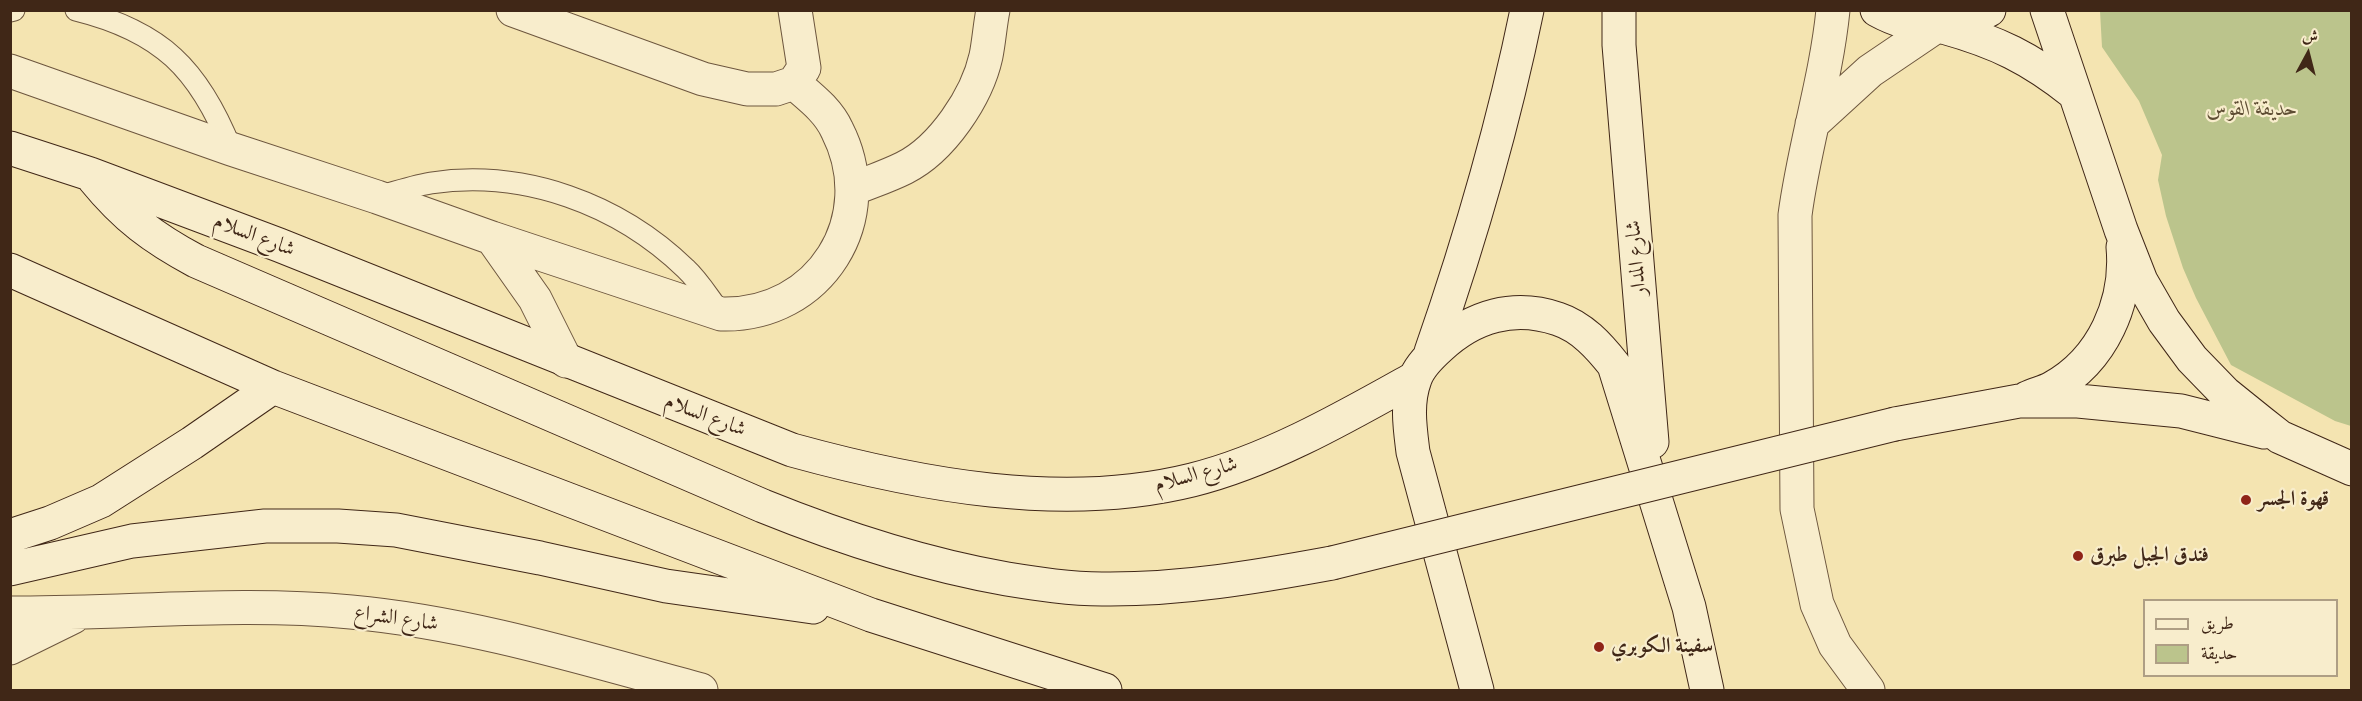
<!DOCTYPE html>
<meta charset="utf-8">
<style>
body{margin:0}
#map{position:relative;width:2362px;height:701px;overflow:hidden;background:#f4e4b1;font-family:"IM FELL Great Primer",Amiri,serif}
canvas{display:block}
.frame{position:absolute;inset:0;border:12px solid #402717;pointer-events:none}
.legend{position:absolute;left:2143px;top:599px;width:195px;height:78px;box-sizing:border-box;background:#f8edcc;border:2px solid #ae9e84;margin:0;padding:8px 10px;list-style:none;font-size:18px;color:#402717}
.legend li{display:flex;align-items:center;gap:12px;height:30px}
.legend b{width:30px;border:2px solid #ae9e84}
.north{position:absolute;left:2278px;top:24px;width:60px;height:60px;-webkit-text-stroke:4px #f8edcc;paint-order:stroke;rotate:7deg;font-size:16px;font-weight:700;line-height:24px;text-align:center;color:#402717}
.north::after{content:'';display:block;margin:auto;width:21px;height:27px;background:#402717;clip-path:polygon(50% 0,100% 100%,50% 72%,0 100%)}
</style>
<div id="map">
<canvas width="2362" height="701"></canvas>
<div class="frame"></div>
<ul class="legend">
<li><b style="height:8px;background:#f8edcc"></b>طريق</li>
<li><b style="height:16px;background:#bbc48c"></b>حديقة</li>
</ul>
<div class="north">ش</div>
</div>
<script>
const c = document.querySelector('canvas').getContext('2d');
c.lineJoin = 'round';
function paint(path, color) {
  c.fillStyle = color;
  c.fill(path, 'evenodd');
}
function strokePath(path, color, width, dash) {
  c.strokeStyle = color;
  c.lineWidth = width;
  c.lineCap = dash ? 'butt' : 'round';
  c.setLineDash(dash || []);
  c.stroke(path);
}
function write(font, color, halo, rows, align = 'center') {
  c.font = font + ' "IM FELL Great Primer",Amiri,serif';
  c.lineWidth = 4.5;
  c.setLineDash([]);
  c.textBaseline = 'middle';
  c.strokeStyle = halo;
  c.fillStyle = color;
  for (const [text, x, y, turn = 0] of rows) {
    c.save();
    c.translate(x, y);
    c.rotate((+turn || 0) * Math.PI / 180);
    c.textAlign = isNaN(turn) ? turn : align;
    if (halo) c.strokeText(text, 0, 0);
    c.fillText(text, 0, 0);
    c.restore();
  }
}
const green = new Path2D(`
 M2100,11H2351V426L2335,421L2231,365L2196,298L2183,268L2166,216L2158,180L2162,155L2139,101L2102,47Z`);
const lane = new Path2D(`
 M76,10C161,31 199,69 231,149
 M10,11L14,10
 M378,197C395,192 413,186 431,183C524,169 619,204 686,269C699,281 709,298 720,312`);
const street = new Path2D(`
 M513,10L703,79L747,89H776L794,83L804,68L795,10
 M1833,10C1826,80 1804,146 1795,215L1797,509L1817,604L1835,645L1868,690
 M10,71L231,149L377,197L492,238L535,299L566,361
 M1812,124L1870,71L1935,27
 M853,189C870,182 888,176 904,168C942,149 977,97 986,56C989,41 990,25 993,10
 M492,238L721,314C820,317 882,218 837,130C828,110 810,97 794,83
 M10,613C124,614 238,601 351,612C471,623 586,659 701,690
 M10,648L73,617`);
const secondary = new Path2D(`
 M1619,10V45L1652,442
 M1877,10C1915,31 1952,31 1989,10
 M2047,10L2121,230L2141,281L2164,321L2192,359L2225,393L2261,422L2280,437L2352,469
 M1943,27C1997,42 2030,58 2074,93
 M10,148L90,174L279,245L792,450C919,485 1063,512 1192,480C1269,461 1347,416 1415,378
 M94,179C125,217 153,238 196,261L763,506C842,538 922,564 1007,579C1038,584 1070,589 1102,589C1180,590 1256,577 1332,563
 M10,270L273,387L871,615L1105,690
 M1431,352C1470,240 1503,127 1527,10
 M2027,398C2035,394 2045,392 2052,388C2103,360 2128,302 2123,247
 M1895,424L2019,401H2078L2181,411L2264,432
 M10,536L50,523L101,501L192,443L273,387
 M10,569L132,541L265,526H338L396,530L540,558L666,586L813,607
 M1477,690L1413,452C1410,428 1406,403 1415,379C1419,367 1430,356 1440,347C1473,316 1514,304 1558,319C1582,327 1599,346 1614,365L1689,607L1707,690`);
const secondaryBridge = new Path2D(`
 M1332,563L1895,424`);
const markers = [
 [2246,500,6,"#8f2418"],
 [2078,556,6,"#8f2418"],
 [1599,647,6,"#8f2418"]
];
const parkNames = [
 ["حديقة القوس",2252,110]
];
const streetNames = [
 ["شارع السلام",254,236,21],
 ["شارع المدار",1637,258,-95],
 ["شارع السلام",705,416,21],
 ["شارع السلام",1196,475,-15],
 ["شارع الشراع",396,619,8]
];
const poiNames = [
 ["قهوة الجسر",2258,500],
 ["فندق الجبل طبرق",2090,556],
 ["سفينة الكوبري",1611,647]
];
paint(green, '#bbc48c');
strokePath(lane, '#6d563e', 23);
strokePath(street, '#6d563e', 35);
strokePath(secondary, '#402717', 35);
strokePath(lane, '#f8edcc', 21);
strokePath(street, '#f8edcc', 33);
strokePath(secondary, '#f8edcc', 33);
strokePath(secondaryBridge, '#402717', 35, []);
strokePath(secondaryBridge, '#f8edcc', 33);
for (const [x, y, r, color] of markers) {
  const dot = new Path2D();
  dot.arc(x, y, r, 0, 2 * Math.PI);
  c.fillStyle = color;
  c.fill(dot);
  strokePath(dot, '#f8edcc', 2);
}
write('italic 21px', '#5f4e34', '#f8edcc', parkNames);
write('21px', '#402717', '#f8edcc', streetNames);
write('bold 21px', '#402717', '#f8edcc', poiNames, 'left');
</script>
